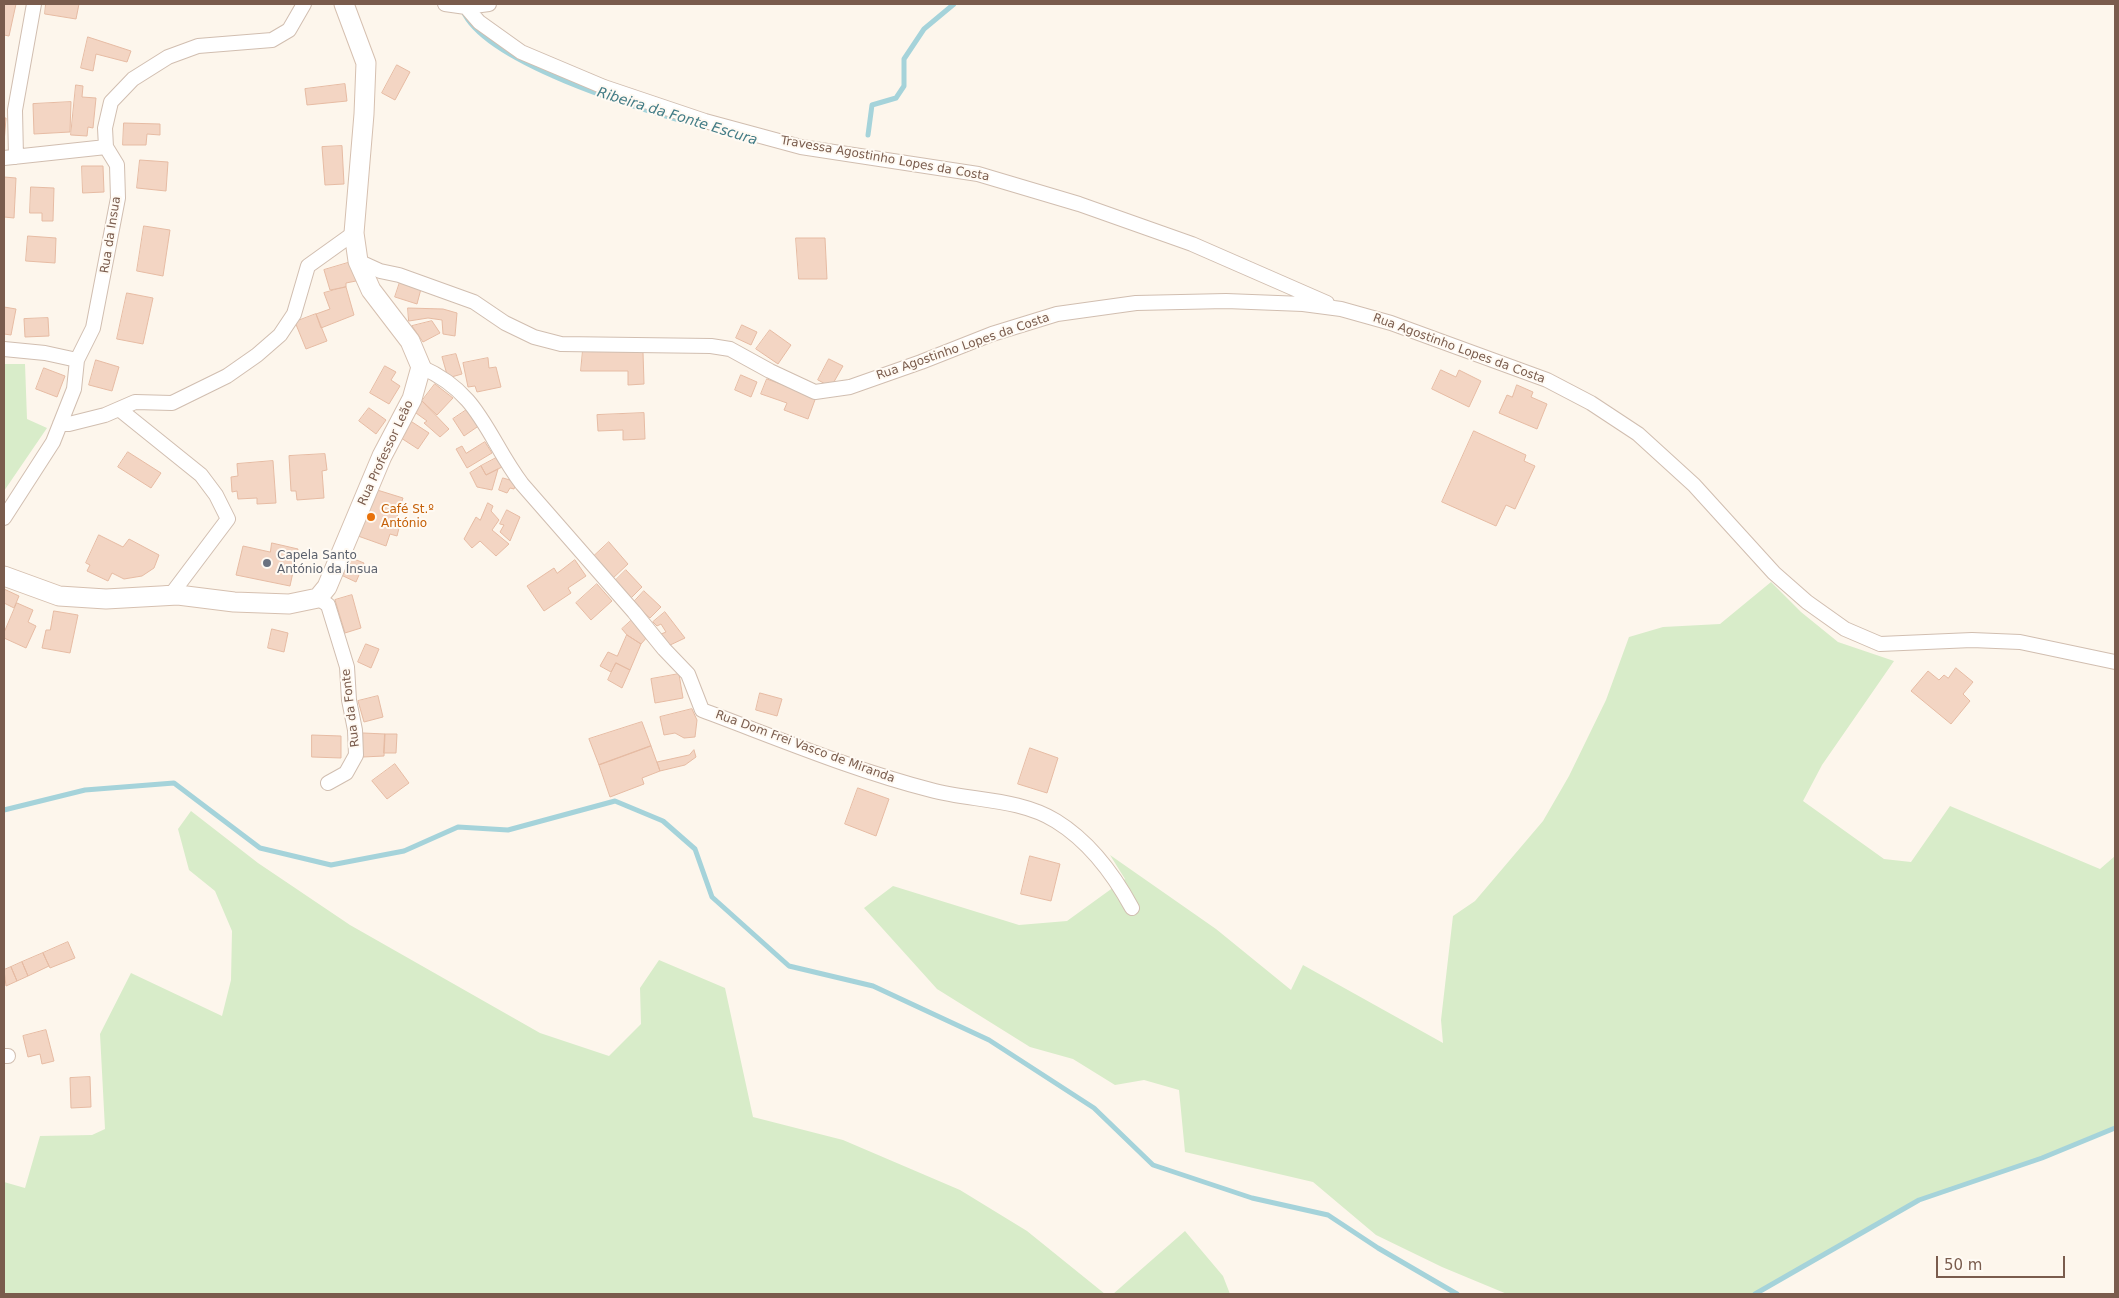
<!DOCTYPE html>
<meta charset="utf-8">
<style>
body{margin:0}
#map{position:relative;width:2119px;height:1298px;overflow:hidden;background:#fdf6ec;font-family:"DejaVu Sans",sans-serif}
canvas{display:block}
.frame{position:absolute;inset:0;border:5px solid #7a5c4d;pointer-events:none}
.scale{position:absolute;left:1936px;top:1256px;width:129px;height:22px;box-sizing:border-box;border:2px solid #7a5c4d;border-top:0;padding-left:6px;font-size:15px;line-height:18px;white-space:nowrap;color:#7a5c4d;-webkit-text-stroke:4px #fffaf3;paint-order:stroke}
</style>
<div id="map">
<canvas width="2119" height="1298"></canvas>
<div class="frame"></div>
<div class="scale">50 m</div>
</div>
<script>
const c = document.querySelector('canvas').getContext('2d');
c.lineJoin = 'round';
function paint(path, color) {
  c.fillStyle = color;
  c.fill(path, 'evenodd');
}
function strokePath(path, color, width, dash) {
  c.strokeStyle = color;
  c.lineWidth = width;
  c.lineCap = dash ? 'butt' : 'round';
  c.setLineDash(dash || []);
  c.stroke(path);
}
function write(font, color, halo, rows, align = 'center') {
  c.font = font + ' "DejaVu Sans",sans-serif';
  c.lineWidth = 4;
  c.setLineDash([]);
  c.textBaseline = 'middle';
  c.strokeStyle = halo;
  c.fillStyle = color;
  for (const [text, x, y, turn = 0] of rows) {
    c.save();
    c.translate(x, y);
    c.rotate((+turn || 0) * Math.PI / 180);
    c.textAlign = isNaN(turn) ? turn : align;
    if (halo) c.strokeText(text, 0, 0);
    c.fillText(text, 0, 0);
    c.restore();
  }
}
const green = new Path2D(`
 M4,364H25L27,419L47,428L4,491Z
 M1771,582L1801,612L1838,642L1894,661L1822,765L1803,801L1884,859L1911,862L1950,806L2100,869L2115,856V1128L2042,1158L1919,1200L1755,1294H1507L1442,1267L1376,1235L1313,1182L1185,1152L1179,1090L1144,1080L1115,1085L1073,1059L1030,1047L937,989L864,908L893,886L1019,925L1067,921L1125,879L1110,855L1216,929L1291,990L1303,965L1443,1043L1441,1020L1453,916L1475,901L1543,821L1569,776L1606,700L1629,637L1663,627L1720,624Z
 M191,811L258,863L350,925L540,1033L609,1056L641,1024L640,988L659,960L725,988L753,1117L843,1140L960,1190L1027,1231L1105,1294H4V1182L25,1188L40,1136L92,1135L105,1129L100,1034L131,973L222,1016L231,980L232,931L215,891L189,870L178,829Z
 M1185,1231L1223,1276L1230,1294H1113Z`);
const stream = new Path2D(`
 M463,11C486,63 636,108 690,123
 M868,135L872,105L896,98L904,86V59L924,29L954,4
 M4,810L85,790L174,783L260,848L331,865L404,851L458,827L508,830L615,801L663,821L695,849L712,897L789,966L873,986L989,1040L1094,1108L1153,1165L1252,1198L1328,1215L1378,1248L1457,1294
 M1755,1294L1919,1200L2042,1158L2115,1128`);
const building = new Path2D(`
 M4,4H16L9,36L4,35Z
 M46,4H79L76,19L45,14Z
 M88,37L131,51L127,62L96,54L93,71L81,68Z
 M397,65L410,72L395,100L382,93Z
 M345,84L347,101L307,105L305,89Z
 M76,85L83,86L82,97L96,98L93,128L88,127L87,136L71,135Z
 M71,102L70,132L34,134L33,104Z
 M4,118H6L4,143Z
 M124,123L160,124V135L147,134L146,145H123Z
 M342,146L344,184L325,185L322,147Z
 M140,160L168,162L166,191L137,188Z
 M82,166H103L104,192L83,193Z
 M4,177L16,178L14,218L4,217Z
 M31,187L54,188L53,221H42V213H30Z
 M144,226L170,230L163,276L137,271Z
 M28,236L56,238L55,263L26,261Z
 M796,238H825L827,279H799Z
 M351,262L356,281L346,283V287L330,290L324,270Z
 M401,279L422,285L417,304L395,297Z
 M346,287L354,315L321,328L316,314L330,309L324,293Z
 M127,293L153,298L143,344L117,339Z
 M4,307L16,309L11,335L4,334Z
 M408,308L443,309L457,313L455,336L443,334L442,320L428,318L409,321Z
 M316,314L327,341L306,349L295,322Z
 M48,318L49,336L25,337L24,319Z
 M432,321L440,333L423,342L412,326Z
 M742,325L757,332L751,345L736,338Z
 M770,330L791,345L778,364L756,349Z
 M583,350L643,352L644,384L628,385V371H581Z
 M456,354L462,374L448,378L442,357Z
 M488,358L489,368L496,367L501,387L477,392L475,386L468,387L463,363Z
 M829,359L843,366L831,387L818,380Z
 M96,360L119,367L112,391L89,385Z
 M385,366L396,372L391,380L400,386L389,404L370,393Z
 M44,368L65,376L57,397L36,389Z
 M1441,370L1456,377L1459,370L1481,381L1469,407L1432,389Z
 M741,375L757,382L751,397L735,390Z
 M767,379L816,397L808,419L784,410L787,403L761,394Z
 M435,384L453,398L437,415L422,401Z
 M1517,385L1533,392L1531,397L1547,404L1537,429L1499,413L1507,395L1512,397Z
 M422,401L449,429L440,437L424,423L427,421L416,413Z
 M369,408L386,420L376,434L359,421Z
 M468,409L480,425L464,436L453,419Z
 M644,413L645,439L623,440V430L598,431L597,415Z
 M409,420L429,433L418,449L401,438L406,432L403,430Z
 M1474,431L1526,455L1524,461L1535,466L1515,509L1506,505L1496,526L1442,502Z
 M485,442L492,453L467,468L456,449L462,446L466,453Z
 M128,452L161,473L151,488L118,467Z
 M325,454L327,470L322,471L324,498L297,500L296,491H291L289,456Z
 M496,458L502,467L486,475L481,466Z
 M273,461L276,503L257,504V498L238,499L237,491L232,492L231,477L238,476L237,464Z
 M481,466L486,475L498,469L492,490L477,487L470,473Z
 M503,478L517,482L514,489L510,488L507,493L499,490Z
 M374,489L403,498L394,526L399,528L397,536L390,534L386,546L358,536Z
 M488,503L493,506L491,511L499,520L492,530L509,544L496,556L480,541L472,548L464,539L476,517L480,520Z
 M507,510L520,517L510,541L500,532L504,525L500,524Z
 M99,535L123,547L129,539L159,555L154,568L142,576L124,579L112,573L108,581L87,571L90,565L86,563Z
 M609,542L628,564L612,579L593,557Z
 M272,543L298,549L290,586L236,575L243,546L270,552Z
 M349,557L364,563L356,582L341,575Z
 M575,560L586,576L568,588L571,593L544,611L527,586L554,568L557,573Z
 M626,570L642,587L630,599L614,582Z
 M597,584L612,601L591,620L576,603Z
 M4,589L19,596L14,608L4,603Z
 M644,591L661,607L650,618L633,603Z
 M352,595L361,628L345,633L335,600Z
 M17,603L33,610L28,622L36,626L26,648L4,638V633Z
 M54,611L78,615L70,653L42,648L46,630H50Z
 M665,612L685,638L668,646L661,634L666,632L661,624L657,626L653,622Z
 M633,619L648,636L641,644L627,635L622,629Z
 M272,629L288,633L284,652L268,648Z
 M627,635L641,644L630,670L616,663L611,672L600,666L608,652L617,656Z
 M366,644L379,649L371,668L358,662Z
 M616,663L630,670L622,688L608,680Z
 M1956,668L1973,682L1963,694L1970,701L1951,724L1911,691L1928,671L1939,680L1944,675L1948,678Z
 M679,674L683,698L655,703L651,679Z
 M760,693L782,699L777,716L756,710Z
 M378,696L383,717L364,722L358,701Z
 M692,709L697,720L695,737L684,738L675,733L664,735L660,717Z
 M642,722L651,746L599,765L589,739Z
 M363,733L385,734L384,756L363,757Z
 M385,734H397L396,753H384Z
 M312,735L341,736V758L312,757Z
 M651,746L660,771L642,778L644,784L610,797L599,765Z
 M1030,748L1058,758L1047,793L1018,784Z
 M694,750L696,757L685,765L660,771L657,762L689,755Z
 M395,764L409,783L387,799L372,781Z
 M858,788L889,799L876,836L845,824Z
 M1030,856L1060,864L1051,901L1021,894Z
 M68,942L75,958L50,968L43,953Z
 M43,953L49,966L28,976L22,962Z
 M22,962L28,976L17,981L11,967Z
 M11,967L17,981L6,986L4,970Z
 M46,1030L54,1061L42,1064L40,1054L28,1057L23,1036Z
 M90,1077L91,1107L71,1108L70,1078Z`);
const street = new Path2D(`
 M445,4L466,7L489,4
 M466,7L479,22L521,52L604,87L705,121L801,147L978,174L1079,204L1192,244L1327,303
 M16,157L15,110L34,4
 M4,158L106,147
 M358,261L380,271L399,275L474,302L505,323L534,337L561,344L711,346L730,349L770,371L815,392L850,387L921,362L992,334L1057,314L1136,303L1226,301L1303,304L1341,309L1391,323L1547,380L1591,403L1638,434L1694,485L1774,573L1807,602L1845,629L1880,644L1972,640L2020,642L2115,662
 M4,349L45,353L77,360
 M421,367C481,393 487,438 522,484L634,612L664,649L688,674L702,710C777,738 853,770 931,790C971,801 1019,798 1056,821C1090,842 1113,873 1132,908
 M119,409L201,475L216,495L228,519L173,592L163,594
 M60,424H69L105,415L135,402L172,403L227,376L257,355L280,335L294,314L308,266L354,233
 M4,518L53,442L74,389L77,360L93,328L118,198L117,165L106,147L105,128L111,102L133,79L168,57L198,46L272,40L289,30L304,4
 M318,598L328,605L347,667L349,700L355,730L356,755L346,773L328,783
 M4,1056H8`);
const secondary = new Path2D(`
 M4,576L59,596L106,599L178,595L234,602L289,604L318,598L327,587L382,456L412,399L421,367L410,341L371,290L358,261L354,233L364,114L366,63L344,4`);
const markers = [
 [371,517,5,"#e8710a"],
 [267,563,5,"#6b7280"]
];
const streetNames = [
 ["Travessa Agostinho Lopes da Costa",885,159,10],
 ["Rua da Insua",111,235,-81],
 ["Rua Agostinho Lopes da Costa",963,347,-19],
 ["Rua Agostinho Lopes da Costa",1459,349,20],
 ["Rua Professor Leão",386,453,-65],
 ["Rua da Fonte",351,708,-97],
 ["Rua Dom Frei Vasco de Miranda",805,747,20]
];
const foodNames = [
 ["Café St.º",381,510],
 ["António",381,524]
];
const worshipNames = [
 ["Capela Santo",277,556],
 ["António da Ínsua",277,570]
];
const waterNames = [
 ["Ribeira da Fonte Escura",677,117,17]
];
paint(green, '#d8ecc9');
strokePath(stream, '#a5d3da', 5);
paint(building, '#f3d5c3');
strokePath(building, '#e6bba3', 1);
strokePath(street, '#d1beb0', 16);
strokePath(secondary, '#d6c0b0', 21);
strokePath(street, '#fff', 14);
strokePath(secondary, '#fff', 19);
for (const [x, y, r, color] of markers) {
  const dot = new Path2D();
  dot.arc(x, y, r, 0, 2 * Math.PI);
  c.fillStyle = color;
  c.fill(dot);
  strokePath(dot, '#fffaf3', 2);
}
write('12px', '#7a5c4d', '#fffaf3', streetNames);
write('12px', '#c56008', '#fffaf3', foodNames, 'left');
write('12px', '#5b616d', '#fffaf3', worshipNames, 'left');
write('italic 14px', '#437c86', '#fffaf3', waterNames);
</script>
